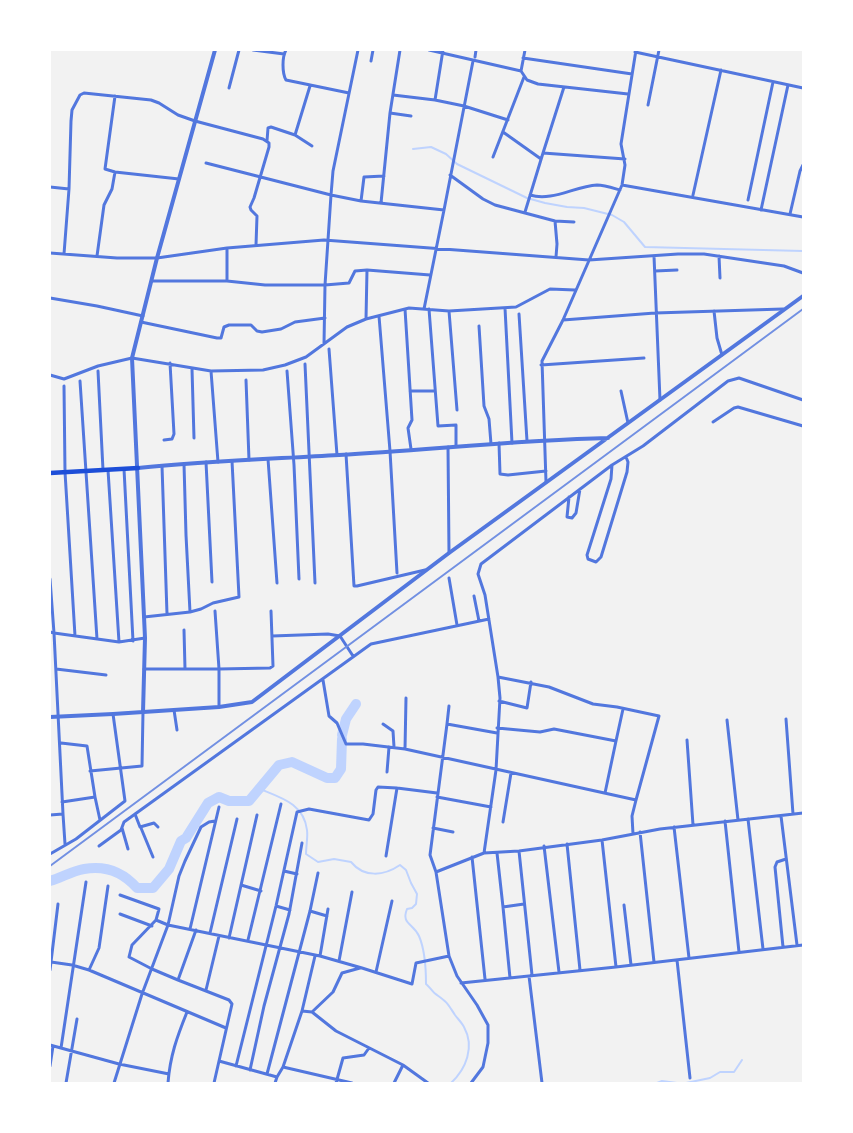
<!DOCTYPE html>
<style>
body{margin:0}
#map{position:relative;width:853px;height:1133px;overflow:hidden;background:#f2f2f2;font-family:"Sofia Sans Condensed",sans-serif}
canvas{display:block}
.frame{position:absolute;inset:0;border:51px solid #fff;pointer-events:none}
</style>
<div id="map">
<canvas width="853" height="1133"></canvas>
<div class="frame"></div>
</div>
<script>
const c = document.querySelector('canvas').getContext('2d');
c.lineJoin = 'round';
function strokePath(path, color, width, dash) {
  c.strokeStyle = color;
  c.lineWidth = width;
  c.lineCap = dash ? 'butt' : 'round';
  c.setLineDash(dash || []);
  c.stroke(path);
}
const stream = new Path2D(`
 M413,149L431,147L446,154L457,164L527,198L545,203L567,207L584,208L612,215L624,222L645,247L803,251
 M260,789C282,798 304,804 307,830C308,838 306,846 306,854L318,862L334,859L351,862C364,878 384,876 400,865L406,870L411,883L417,894L416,904L412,908L407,909C401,924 413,923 419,936C425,950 426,968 426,984C430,987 433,993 437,995C448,1003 447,1003 455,1015C458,1019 462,1023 464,1027C475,1047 466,1069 451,1083
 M657,1083L662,1081L677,1083
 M686,1083L710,1078L720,1072H734L742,1060`);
const river = new Path2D(`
 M342,735L346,719L356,704
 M50,881C61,878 72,871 84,869C106,865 123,872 137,888H153L169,869L181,841L186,838L208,803L219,797L229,801H249L279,765L292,762L327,778H335L341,769L342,739`);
const minor = new Path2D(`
 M253,50L284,54
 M286,50C282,57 282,73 286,80L349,93
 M358,50L333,171L331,195L361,201L444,210L473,61
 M429,50L521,71L525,50
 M635,52L803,88
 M475,57L476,50
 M523,58L632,74
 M371,61L373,50
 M521,71L527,80L538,84L628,94
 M564,87L543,153L625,159
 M229,88L239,50
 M393,95L435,100L464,106L508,120
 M115,96L105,169L115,172L179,179
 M435,100L443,50
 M648,105L659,50
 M390,113L411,116
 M503,132L541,159
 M295,135L310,86
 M267,141L268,128L271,127L295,135L312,146
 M493,157L524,77
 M206,163L331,195L325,285L349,283L355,271L367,270
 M450,175L483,199L495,205L555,221L574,222
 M622,185L803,217
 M50,187L69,189L71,121L72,110L80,95L84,93L151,100L159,103L178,115L195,121L263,139L269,143V147L254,198L250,207L251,210L257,216L256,245
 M530,195C552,202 575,186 597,185C604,185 613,188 620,190
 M693,195L721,70
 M748,200L773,82
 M361,201L364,177L384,176
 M381,203L390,113L400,50
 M761,210L788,85
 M525,212L543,153
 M790,214L800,171L803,165
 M555,221L557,244L556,257
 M227,248V281
 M50,253L117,258H157L227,248L324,240L589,260L678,254H704L784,266L803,273
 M64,254L69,189
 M97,256L104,205L112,189L115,172
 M654,256L660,400
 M719,256L720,278
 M655,271L677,270
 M152,281H227L265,285H325L324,344
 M50,298L97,306L143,316
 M505,308L512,443
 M405,309L412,420L408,428L411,449
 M424,309L444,210
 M429,309L438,426L456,425V446
 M449,311L457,410
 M714,311L717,338L722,355
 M519,314L527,441
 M379,316L390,451L397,573
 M366,319L367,270L430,275
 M563,320L655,313L783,309
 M141,322L217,338H221L224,327L229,325H251L257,331L262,332L281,329L295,322L325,318
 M479,326L484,406L489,419L491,444
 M329,349L337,455
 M305,364L315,583
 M541,365L644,358
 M192,369L194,438
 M98,371L103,470
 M211,371L218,462
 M287,371L294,465L299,579
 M50,375L64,379L98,366L132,358L211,371L263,370L285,365L306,357L347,327L366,319L409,308L449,311L516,307L550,289L575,290
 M246,380L249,460
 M80,381L97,639
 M64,386L65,472L75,636
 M410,391H435
 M621,391L628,423
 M713,422L734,408L738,407L803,426
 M164,440L172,439L174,434L170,363
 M499,443L500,474L508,475L546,471
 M448,447L449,553
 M346,454L354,586H357L425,570
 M268,459L277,583
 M206,462L212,582
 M184,464L186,535L190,612
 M612,465L611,479L587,555L588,559L596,562L601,557L627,472L628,462L626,457
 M162,466L167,614
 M124,469L133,641
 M108,470L119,642
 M546,482L542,361L563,320L622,185L625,165L621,144L636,50
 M569,497L567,517L572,518L576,513L580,489
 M449,578L457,625
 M50,579L54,633L50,632
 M474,596L479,621
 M144,617L190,612L201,609L213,603L239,597L232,461
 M184,630L185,669
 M272,636L328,634L340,636L353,656
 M56,669L106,675
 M144,669H219L215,611
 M498,677L549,687L593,704L617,707L659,716L636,800
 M323,680L329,716L337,723L346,744H363L405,749L636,800L632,816L633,834
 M499,701L527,708L531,682
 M219,707V669L270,668L273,666L271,611
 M174,710L177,730
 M786,719L793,814
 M727,720L738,820
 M383,724L393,731L394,747
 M447,724L449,706
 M497,728L540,732L554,729L616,741L605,793
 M687,740L693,825
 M616,741L623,709
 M61,743L87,746L95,797L62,802
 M405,749L406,698
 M90,771L142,766L143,712
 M387,772L389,747
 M95,797L100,820
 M437,797L491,807
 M63,814L54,633L119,642L145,638
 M135,814L140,827L154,823L158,827
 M50,815L63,814L65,844
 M781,816L797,945
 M748,819L763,949
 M725,821L739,952
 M503,822L511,773
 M674,827L689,958
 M122,828L128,849
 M141,828L153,857
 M433,828L453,832
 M640,832L654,962
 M602,840L616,967
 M567,844L580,970
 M99,846L121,830L124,822L371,644L489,619
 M544,846L559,972
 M519,851L532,975
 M484,853L496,770L500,698L498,677L485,595L478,574L481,564L612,465L643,446L728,381L739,378L803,400
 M497,853L503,907L524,904
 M50,854L76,839L125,801L113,714
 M386,856L397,788
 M472,857L485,979
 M284,871L297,874
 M436,872L484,853L519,851L602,840L660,829L803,813
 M241,885L261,891
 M120,895L159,909L156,920
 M624,905L631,965
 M276,906L290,910
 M503,907L510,978
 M310,911L327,916
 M120,914L152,926
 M190,929L219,807
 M196,930L178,980L229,1000L232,1004L214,1083
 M210,933L237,819
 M229,938L257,815
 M248,940L281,804
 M783,947L775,867L777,862L786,859
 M320,956L328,909
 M677,960L690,1078
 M339,961L352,892
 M51,962L72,965L89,970L226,1028
 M50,970L58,904
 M89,970L99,948L108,886
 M376,972L392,901
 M529,976L542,1083
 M178,980L152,969L129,957L132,945L156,920L168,925L320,956L362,968L412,984L416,963L449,956
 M461,983L616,967L803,945
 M206,990L219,936
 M302,1011L315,956
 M312,1012L333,992L342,973L360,968
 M50,1045L119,1064L169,1074
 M61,1048L86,882
 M219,1061L277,1077L283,1067L352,1083
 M50,1066L53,1046
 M236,1066L276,906L297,812L309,809L369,820L373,814L376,790L378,787L397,788L437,793
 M283,1067L302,1011L312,1012L336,1031L403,1065L428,1083
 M250,1070L264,1006L289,914L302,843
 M267,1074L310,911L318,873
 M66,1083L77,1019
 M114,1083L142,994L168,925L179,876L185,861L201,827L209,822L215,821
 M168,1083C170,1056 177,1037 187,1012
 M275,1083L277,1077
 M336,1083L343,1058L364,1055L369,1048
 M394,1083L403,1065
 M471,1083L483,1067L488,1043V1025L477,1005L457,976L449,956L436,872L430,855L447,724L497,733`);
const tertiary = new Path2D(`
 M138,468C205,461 272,459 339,455C429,450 518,440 608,438
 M143,712L145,638L132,358L157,258L215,50
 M50,717L113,714L219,707L252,702L449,553L803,296`);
const secondary = new Path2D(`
 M50,473L138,468`);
const rail = new Path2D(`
 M50,866L803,309`);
strokePath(stream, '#bfd3fe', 2);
strokePath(river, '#bfd3fe', 10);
strokePath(minor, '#5277de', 3);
strokePath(tertiary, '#5277de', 4);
strokePath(secondary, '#1d4ed8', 4.5);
strokePath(rail, '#7290e2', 2);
</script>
